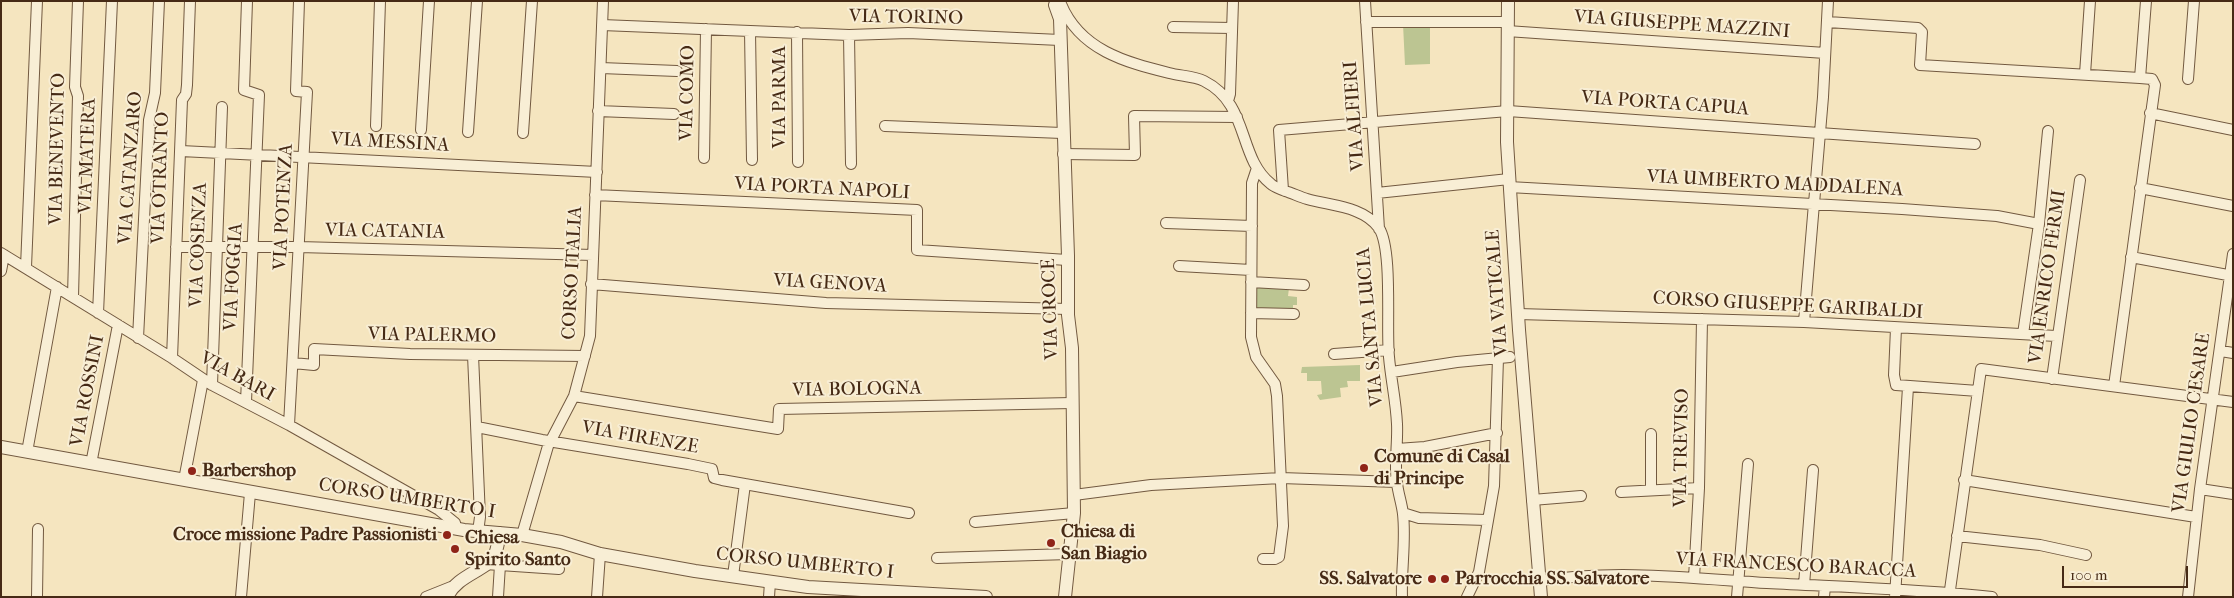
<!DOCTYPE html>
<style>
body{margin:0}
#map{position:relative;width:2234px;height:598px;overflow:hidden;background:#f5e5bf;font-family:"IM FELL French Canon",serif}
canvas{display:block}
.frame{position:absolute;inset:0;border:2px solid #462a15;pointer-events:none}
.scale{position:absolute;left:2062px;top:566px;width:126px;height:22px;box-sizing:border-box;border:2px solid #462a15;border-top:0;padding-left:6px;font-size:15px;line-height:18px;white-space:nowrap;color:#462a15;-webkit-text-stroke:4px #f8eed5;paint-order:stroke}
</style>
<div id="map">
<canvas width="2234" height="598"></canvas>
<div class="frame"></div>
<div class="scale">100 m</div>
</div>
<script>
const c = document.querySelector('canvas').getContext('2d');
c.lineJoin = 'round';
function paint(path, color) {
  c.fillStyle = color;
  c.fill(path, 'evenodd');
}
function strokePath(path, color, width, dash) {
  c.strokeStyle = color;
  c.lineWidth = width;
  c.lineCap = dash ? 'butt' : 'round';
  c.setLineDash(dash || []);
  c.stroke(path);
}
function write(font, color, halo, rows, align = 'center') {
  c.font = font + ' "IM FELL French Canon",serif';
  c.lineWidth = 4;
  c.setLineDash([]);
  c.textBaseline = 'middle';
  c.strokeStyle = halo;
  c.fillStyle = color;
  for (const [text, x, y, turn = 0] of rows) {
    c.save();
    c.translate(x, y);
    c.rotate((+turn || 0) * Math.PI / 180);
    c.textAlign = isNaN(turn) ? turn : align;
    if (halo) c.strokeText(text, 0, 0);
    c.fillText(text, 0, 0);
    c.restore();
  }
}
const green = new Path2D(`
 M1403,24H1430V64L1405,65Z
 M1256,286L1289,288L1288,296L1297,297V305H1293V311L1256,309Z
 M1360,365V381H1347L1348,387L1340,388L1341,397L1320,400L1317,395L1322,394L1321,381H1307V373H1301L1302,367Z`);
const minor = new Path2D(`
 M1365,1L1379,229
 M1061,4C1080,50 1125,62 1169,73C1180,76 1194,76 1204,81C1250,104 1237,157 1271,184C1274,187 1281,189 1285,191C1292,193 1300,197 1307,199C1331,206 1363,206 1379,228C1393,250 1386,329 1389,357C1391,380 1396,401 1397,424C1398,443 1394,464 1397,483C1398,493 1402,504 1403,514C1406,541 1401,569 1402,597
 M1366,22H1508
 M1828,22L1918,28L1922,32L1920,65L2140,78
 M602,25L849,35L908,33L1060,40
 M1173,27L1232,28
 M750,31L752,160
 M1507,31L1825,53
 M797,32L798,162
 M849,35L851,164
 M601,68L677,71
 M2085,74L2090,1
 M2188,79L2194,1
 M1228,101L1230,94L1233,1
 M598,111L674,114
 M2150,113L2233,130
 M376,126L380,1
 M885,126L1062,133
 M421,130L429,1
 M468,132L477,1
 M523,133L532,1
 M181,151L597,172
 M1063,154L1135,155L1134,116L1237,117
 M704,158L706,29
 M1257,168L1252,183L1251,337L1256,357L1275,384L1277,396L1283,526L1279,557L1275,559H1263
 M1509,187L1902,209L1997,216L2039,224
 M2140,188L2233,206
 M1283,190L1279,130L1508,111L1975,144
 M1377,193L1509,179
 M595,195L917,210V250L1067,260
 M1166,223L1252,226
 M176,247H299L593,255
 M1,253L172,358L212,385L289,425L439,510L455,523L456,528
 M2131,257L2233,276
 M1179,266L1251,270
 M26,267L37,1
 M1,271L4,255
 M1251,282L1304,285
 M591,284L826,303L1068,309
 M73,297L78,96L75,87L78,1
 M98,313L112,1
 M1251,313L1294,314
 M1518,314L1804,322L2056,336
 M1804,322L1823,97L1828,1
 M1896,328L1894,375L1896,385L1978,391
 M2023,334L2039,224L2048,131
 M138,338L149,120L155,93L159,1
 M2221,351L2233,353
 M1334,354L1389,350
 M473,355L480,517L478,532
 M172,358L182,100L186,94L187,85L190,1
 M293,363L314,365V349L410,354L585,356
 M1392,372L1457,362L1510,357
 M2052,379L2080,180
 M212,385L222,107
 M2114,386L2155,85L2152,79L2140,78L2146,1
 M574,396L778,429L779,409L1072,403
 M246,402L259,95L244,90L247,1
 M289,425L307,92L296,91L299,1
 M477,427L542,440L688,464L712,469L714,478L722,480L909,513
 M1397,449L1425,447L1497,433
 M27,452L57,287
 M91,464L118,325
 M184,480L203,380
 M1964,480L2196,517
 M2200,489L2233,494
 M1651,490V434
 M1621,492L1699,488
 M1074,495L1151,485L1281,478L1397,482
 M1532,500L1581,496
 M1403,513L1419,518L1487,520
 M975,522L1074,513
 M522,535L548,446L574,396L590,336L603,1
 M1957,536L2040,545L2086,555
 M937,558L1069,554
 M485,564L559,569
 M733,576L745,484
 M1694,578L1699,488L1702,319
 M1539,581C1615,569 1691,578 1767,583C1842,587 1917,589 1992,597
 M1804,585L1813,470
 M37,597L38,529
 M241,597L250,493
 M426,597L451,587
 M498,597L500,565
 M597,597L600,554
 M769,597L770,582
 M1467,597L1479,572L1494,486L1498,358
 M1737,597L1748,464
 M1824,597L1825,586
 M1895,597L1908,387
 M1949,597L1981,369L2233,402
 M2188,597L2200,489L2233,254`);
const tertiary = new Path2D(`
 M1508,1L1507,142L1519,330L1541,597
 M1055,5L1060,19L1068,256V315L1072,348L1074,513L1065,597
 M1,447L464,530L522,535L561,542L600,554L695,571L808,587L986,597
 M447,597C457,575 486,571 494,556C498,549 498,540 500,533`);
const markers = [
 [1364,468,5,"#8f2418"],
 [192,471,5,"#8f2418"],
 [447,535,5,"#8f2418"],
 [1051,543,5,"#8f2418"],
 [455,549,5,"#8f2418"],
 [1432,579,5,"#8f2418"],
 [1445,579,5,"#8f2418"]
];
const streetNames = [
 ["VIA TORINO",906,18,1],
 ["VIA GIUSEPPE MAZZINI",1682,25,4],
 ["VIA COMO",688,93,-89],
 ["VIA PARMA",780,97,-90],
 ["VIA PORTA CAPUA",1665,104,4],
 ["VIA ALFIERI",1355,116,-94],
 ["VIA MESSINA",390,143,3],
 ["VIA BENEVENTO",58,149,-89],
 ["VIA MATERA",88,156,-88],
 ["VIA CATANZARO",131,168,-86],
 ["VIA OTRANTO",161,178,-88],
 ["VIA UMBERTO MADDALENA",1775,184,3],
 ["VIA PORTA NAPOLI",822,189,3],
 ["VIA POTENZA",284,207,-87],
 ["VIA CATANIA",385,232,1],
 ["VIA COSENZA",199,245,-88],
 ["CORSO ITALIA",573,273,-87],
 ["VIA FOGGIA",234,277,-87],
 ["VIA ENRICO FERMI",2048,277,-82],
 ["VIA GENOVA",830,284,3],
 ["VIA VATICALE",1498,293,-94],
 ["CORSO GIUSEPPE GARIBALDI",1788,306,3],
 ["VIA CROCE",1051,309,-92],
 ["VIA SANTA LUCIA",1371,327,-95],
 ["VIA PALERMO",432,336,1],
 ["VIA BARI",237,377,29],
 ["VIA BOLOGNA",857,390,-1],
 ["VIA ROSSINI",88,391,-79],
 ["VIA GIULIO CESARE",2192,423,-82],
 ["VIA FIRENZE",640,438,10],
 ["VIA TREVISO",1682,448,-89],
 ["CORSO UMBERTO I",407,499,9],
 ["CORSO UMBERTO I",805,564,6],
 ["VIA FRANCESCO BARACCA",1796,566,3]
];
const poiNames = [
 ["Comune di Casal",1374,457],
 ["di Principe",1374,479],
 ["Barbershop",202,471],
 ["Chiesa di",1061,532],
 ["San Biagio",1061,554],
 ["Croce missione Padre Passionisti",437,535,"right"],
 ["Chiesa",465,538],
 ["Spirito Santo",465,560],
 ["SS. Salvatore",1422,579,"right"],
 ["Parrocchia SS. Salvatore",1455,579]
];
paint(green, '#bcc592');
strokePath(minor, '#725940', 12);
strokePath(tertiary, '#725940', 14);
strokePath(minor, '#f8eed5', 10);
strokePath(tertiary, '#f8eed5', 12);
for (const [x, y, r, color] of markers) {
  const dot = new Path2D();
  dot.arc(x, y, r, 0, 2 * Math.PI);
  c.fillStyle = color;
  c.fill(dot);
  strokePath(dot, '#f8eed5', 2);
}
write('19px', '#462a15', '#f8eed5', streetNames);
write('bold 19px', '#462a15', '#f8eed5', poiNames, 'left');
</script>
